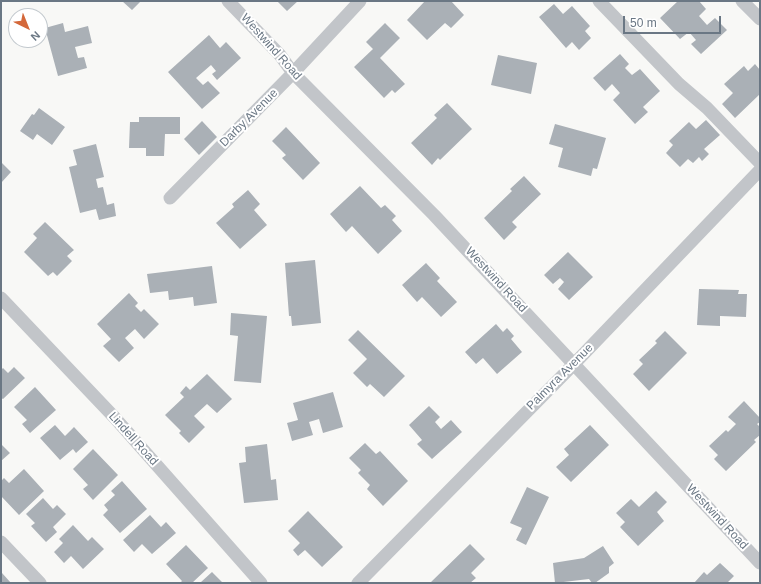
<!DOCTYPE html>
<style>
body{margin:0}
#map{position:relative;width:761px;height:584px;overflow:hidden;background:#f8f8f6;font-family:Arial,sans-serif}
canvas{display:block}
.frame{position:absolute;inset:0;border:2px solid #6a7784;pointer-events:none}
.north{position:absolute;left:8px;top:8px;width:40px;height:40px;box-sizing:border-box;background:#fff;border:1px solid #c3c9ce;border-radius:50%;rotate:137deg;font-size:11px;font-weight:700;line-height:16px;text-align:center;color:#6a7784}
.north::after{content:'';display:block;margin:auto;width:14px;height:18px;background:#d4683a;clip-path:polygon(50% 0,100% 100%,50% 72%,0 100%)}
.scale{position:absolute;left:623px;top:16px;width:98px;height:18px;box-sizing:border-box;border:2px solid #6a7784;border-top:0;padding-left:5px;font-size:12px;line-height:14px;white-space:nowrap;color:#6a7784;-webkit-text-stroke:3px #fff;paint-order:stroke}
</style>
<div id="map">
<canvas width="761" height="584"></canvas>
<div class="frame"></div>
<div class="north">N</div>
<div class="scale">50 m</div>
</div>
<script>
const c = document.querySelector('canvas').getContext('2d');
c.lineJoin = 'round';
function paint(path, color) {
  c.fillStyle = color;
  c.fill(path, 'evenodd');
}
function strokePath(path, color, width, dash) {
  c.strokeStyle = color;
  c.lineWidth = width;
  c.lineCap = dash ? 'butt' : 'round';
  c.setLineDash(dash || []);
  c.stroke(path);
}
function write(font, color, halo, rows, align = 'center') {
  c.font = font + ' Arial,sans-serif';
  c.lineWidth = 4;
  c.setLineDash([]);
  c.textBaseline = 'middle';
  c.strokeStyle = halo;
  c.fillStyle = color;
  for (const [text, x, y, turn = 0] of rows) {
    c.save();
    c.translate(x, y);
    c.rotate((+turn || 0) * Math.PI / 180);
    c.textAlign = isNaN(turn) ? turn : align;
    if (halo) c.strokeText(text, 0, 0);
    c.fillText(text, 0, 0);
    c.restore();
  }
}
const building = new Path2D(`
 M122,1H141L132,10Z
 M277,1H298L287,11Z
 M425,1H451L464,15L451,28L445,23L427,40L407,20Z
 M678,1H699L706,9L699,16L707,25L715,18L727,30L701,54L691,44L696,40L689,32L680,39L660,18Z
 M554,4L563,14L572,6L590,26L585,31L591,38L579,50L572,42L566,48L539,17Z
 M63,23L65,32L88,26L92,43L75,47L78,58L84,57L87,68L58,76L45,28Z
 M385,23L400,38L380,58L405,84L395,93L392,90L384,98L354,67L373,49L366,42Z
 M209,35L220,48L226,42L241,58L217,80L212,74L216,71L211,65L196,78L203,85L208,81L220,93L202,109L168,72Z
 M620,54L629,64L625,68L632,75L640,69L660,91L643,107L648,112L635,124L613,100L620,93L612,84L605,91L593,78Z
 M498,55L537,63L531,94L491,85Z
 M755,64L760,70V94L735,118L722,104L733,93L724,84L744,66L748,71Z
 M447,103L472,129L440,160L438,158L432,165L411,143L437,118L434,115Z
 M39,108L65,127L52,145L37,134L33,140L20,131L32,114L34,115Z
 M139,117H180V134H165L164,156H146V148H129L130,122H139Z
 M706,120L720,135L704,149L709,154L702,161L699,157L693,163L688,159L680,167L666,153L673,145L669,141L689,122L696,129Z
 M202,121L217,137L199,155L184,139Z
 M555,124L606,138L597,169L593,168L591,176L558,167L563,148L549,144Z
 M286,127L320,163L303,180L282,158L286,155L272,141Z
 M96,144L104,177L96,179L98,188L103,187L107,205L114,203L116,216L99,220L96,209L80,213L69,167L77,165L73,150Z
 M1,162L11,172L1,183Z
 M524,176L541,194L512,222L517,227L504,240L484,218L512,191L510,189Z
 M360,186L381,208L385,205L396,216L392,220L402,231L378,254L352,226L346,232L330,214Z
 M248,190L260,204L254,210L267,225L240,249L216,223L234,207L232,204Z
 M45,222L74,250L67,256L72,261L57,276L53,272L48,276L24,252L37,238L33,234Z
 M568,252L593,277L569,300L558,289L564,282L560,278L553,284L544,275Z
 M315,260L321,323L292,326L291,316H289L285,263Z
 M426,263L440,278L437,281L457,302L441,317L422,297L417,302L402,285Z
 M212,266L217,303L194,306L193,297L169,300L168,291L150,293L147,274Z
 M699,289L739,290L738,294H747L746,317L720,316V326L697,325Z
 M129,293L138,303L135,306L141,312L144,309L159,324L144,339L135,329L125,338L134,348L119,362L103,346L111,339L97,324Z
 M231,313L267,316L261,383L234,381L238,336L230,335Z
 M496,324L503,332L507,328L514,336L511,339L522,352L497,374L483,358L476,364L465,352Z
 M358,330L405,376L384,397L370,384L367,387L353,373L367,359L348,340Z
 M665,331L687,353L649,391L633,374L643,364L639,360L657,343L655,341Z
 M14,367L25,378L3,399L1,398V370L3,368L8,373Z
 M207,374L232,399L217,413L207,404L194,416L205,427L189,443L179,433L181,431L165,415L184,397L180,393L186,386L190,390Z
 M35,387L56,410L30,433L22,424L27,420L14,407Z
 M333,392L343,427L323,433L319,419L309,422L313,435L292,441L287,423L298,420L293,403Z
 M744,401L760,418V422L757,424L760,427V435L754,440L756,442L726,471L714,459L718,455L709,446L726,430L728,432L736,424L728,417Z
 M429,406L440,417L435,422L441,429L451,420L462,432L432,459L417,444L422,440L409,425Z
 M55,425L65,436L74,427L88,442L76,453L73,449L60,460L40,438Z
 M590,425L609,445L571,482L556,467L569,455L564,449Z
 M365,443L376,454L380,451L408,481L383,506L367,489L370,485L358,473L361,470L349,458Z
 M1,444L10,453L1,461Z
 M267,444L271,480L276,479L278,500L244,503L239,463L246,462L245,447Z
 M93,449L118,475L93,500L83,489L88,485L73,469Z
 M24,469L44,491L19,515L1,496V481L4,478L9,483Z
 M122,481L147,509L120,533L103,515L108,510L104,505L115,495L111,491Z
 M527,487L549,497L526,545L516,540L522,528L510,523Z
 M656,491L667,502L657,512L664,521L638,546L620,527L625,522L616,513L631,499L639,507Z
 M43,498L53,509L57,505L66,514L53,527L57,532L46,542L31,526L35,523L26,514Z
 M308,511L343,547L322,567L305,550L298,556L293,550L300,543L288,531Z
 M150,515L161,527L166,522L176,533L152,554L142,544L134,552L123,540Z
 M73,525L88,541L92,537L104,549L83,569L71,556L64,563L54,552L63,543L59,539Z
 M470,544L485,559L471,573L476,578L470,583H433L431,582Z
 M186,545L208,568L192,583H180L182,581L166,564Z
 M603,546L614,563L609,567V573L595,583H592L589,579L555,583L553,563L584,558Z
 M720,563L734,576L727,583H694L704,572L707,575Z
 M212,572L223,583H202L201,582Z
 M2,573L11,583H1V575Z`);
const minor = new Path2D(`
 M228,1L280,55L293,73L434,215L760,563
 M599,1L679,84L707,108L760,163
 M742,1L760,19
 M170,198L293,73L360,1
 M1,298L115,418L261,583
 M1,542L40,583
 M358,583L574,364L760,170`);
const streetNames = [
 ["Westwind Road",271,47,48],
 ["Darby Avenue",249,118,-45],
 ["Westwind Road",496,280,47],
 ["Palmyra Avenue",560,377,-45],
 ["Lindell Road",133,439,48],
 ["Westwind Road",717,517,47]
];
paint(building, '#aab0b6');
strokePath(minor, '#c2c5c9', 13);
write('12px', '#6a7784', '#fff', streetNames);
</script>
